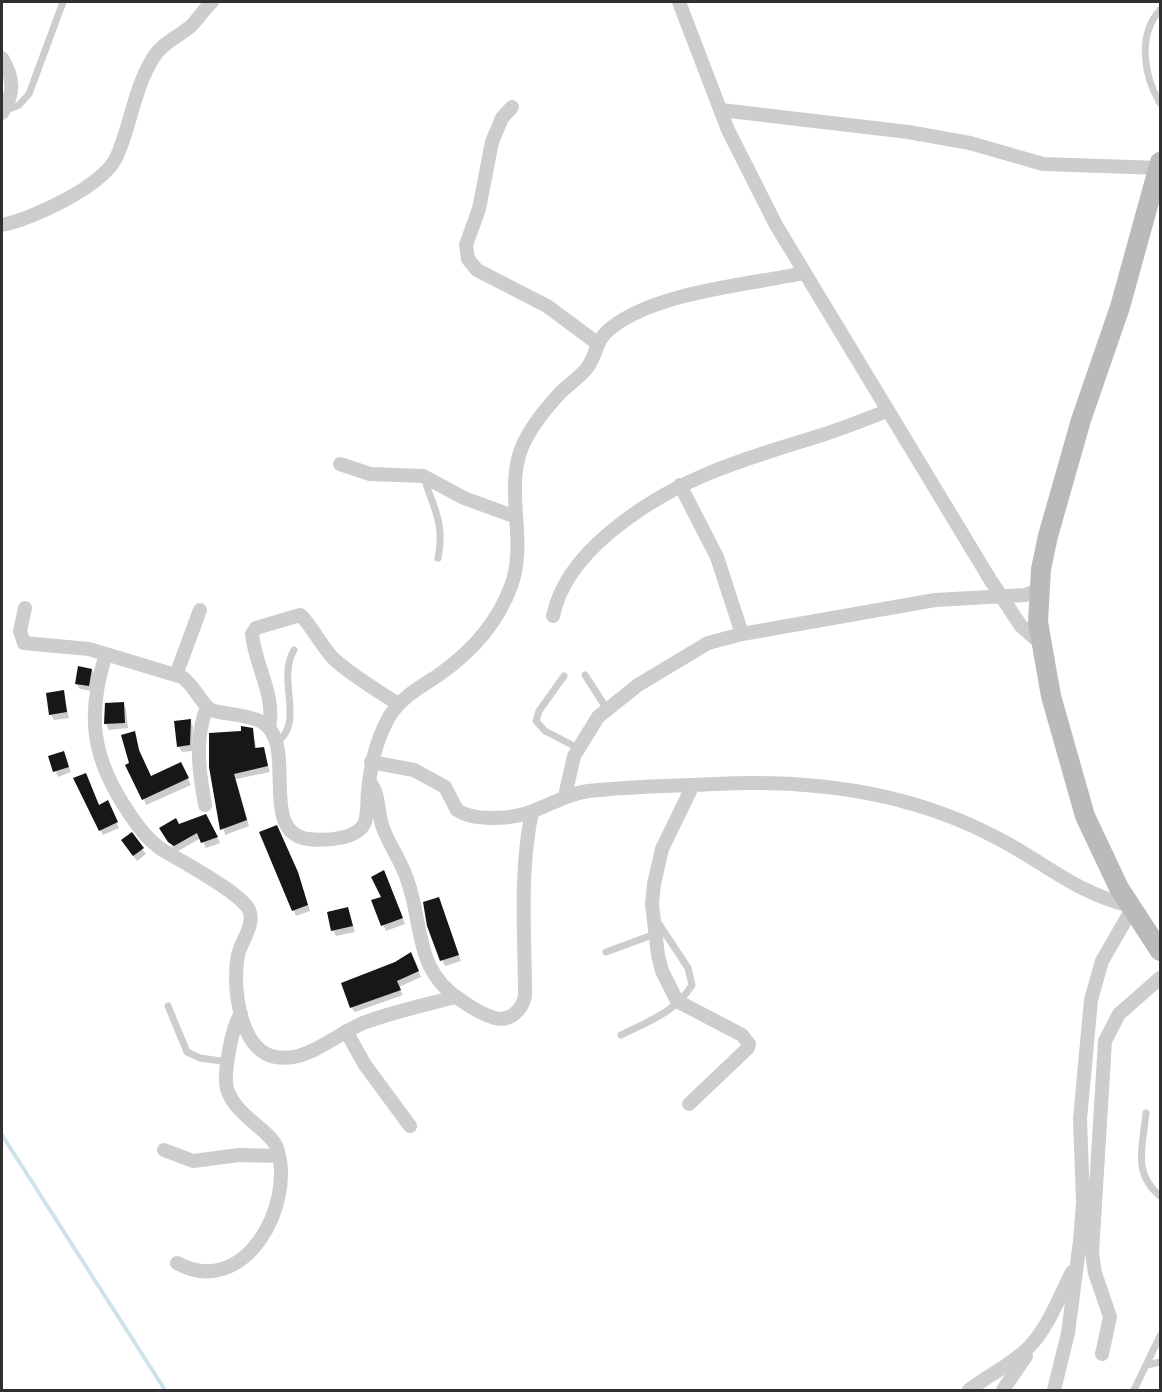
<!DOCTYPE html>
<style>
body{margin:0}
#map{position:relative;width:1162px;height:1392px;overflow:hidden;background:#fff;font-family:"Source Sans 3",sans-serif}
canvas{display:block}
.frame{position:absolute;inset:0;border:3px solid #303030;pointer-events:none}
</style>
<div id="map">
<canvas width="1162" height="1392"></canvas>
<div class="frame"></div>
</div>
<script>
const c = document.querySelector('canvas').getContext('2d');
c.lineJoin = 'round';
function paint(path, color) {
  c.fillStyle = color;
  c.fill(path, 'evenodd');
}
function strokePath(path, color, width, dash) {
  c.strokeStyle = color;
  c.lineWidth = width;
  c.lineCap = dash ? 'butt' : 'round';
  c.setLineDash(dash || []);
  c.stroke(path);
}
const shadow = new Path2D(`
 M92,670L95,676L92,691L80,689L76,683Z
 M63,692L69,718L54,720L51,714Z
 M123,703L126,709L128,728L109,730L106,724V705Z
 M190,721L193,726L192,751L182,752L179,747Z
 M252,729L257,750L263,748L270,772L236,779L249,826L225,835L209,755L243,732Z
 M135,733L141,758L151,778L183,769L191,785L146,805L131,764Z
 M63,752L71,772L58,777L49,757Z
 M99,806L110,808L119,828L103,835L100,830Z
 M209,821L220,843L206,848L201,838L178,851L173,848L161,828Z
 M261,833L300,879L310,911L296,916Z
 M126,846L142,849L146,854L137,861Z
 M387,878L405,924L386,931L373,901L384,897Z
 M439,899L461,961L445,966L442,960Z
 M348,909L355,932L336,936L333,930Z
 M413,960L421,977L399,987L403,995L355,1012L351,1007Z`);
const stream = new Path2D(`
 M2,1135L165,1390`);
const building = new Path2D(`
 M78,666L92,669L89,686L75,684Z
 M64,690L67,712L49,715L46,693Z
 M124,702L125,723L104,724L105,703Z
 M191,719L190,745L177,747L174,721Z
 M241,726L253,728L255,748L264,747L268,766L234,774L247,820L220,830L209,767V733L241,731Z
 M135,731L139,750L151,776L181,762L189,778L142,800L125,765L129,763L121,735Z
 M64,751L69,767L53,772L48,756Z
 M86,773L99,805L108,800L118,822L99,831L73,778Z
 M206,814L218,837L201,843L197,833L174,846L168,842L159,828L176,818L179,824Z
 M277,825L298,872L308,905L292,911L259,832Z
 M132,832L144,848L133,856L121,840Z
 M384,870L403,918L381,926L371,900L381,897L371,877Z
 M439,897L459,955L440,961L427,926L423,902Z
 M348,907L353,926L331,931L327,912Z
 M411,952L419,971L397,981L401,990L350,1008L341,983L395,962Z`);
const lane = new Path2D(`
 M1160,10C1137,35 1144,77 1160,103
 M4,111L19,105L29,94L63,2
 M424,478C434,509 445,524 438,558
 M585,675L607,709
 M564,676L539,711L536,721L545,731L578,748
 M276,743C306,723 276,680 294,650
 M606,952L655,934
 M168,1006L187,1052L200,1058L228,1062
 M621,1035C647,1022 676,1012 692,985L688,968L657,921
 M1146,1113C1143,1146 1132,1173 1160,1196
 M1147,1365L1160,1362
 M1134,1390L1160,1336`);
const street = new Path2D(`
 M679,2L728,130L776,225L991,581L1021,626L1040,643
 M2,58C14,78 15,93 2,113
 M512,107L502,118L492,142L479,209L466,245L468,259L477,270L547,306L597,343
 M721,110L908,132L970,143L1043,164L1160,168
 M2,225C32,219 104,186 117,156C131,124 134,89 153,58C162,43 178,37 191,26C199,18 204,9 212,2
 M340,464L370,474L423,476L464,498L516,517
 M680,485L717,557L742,634
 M25,608L20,631L24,643L89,649L182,677C195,686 199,701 211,710C227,715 247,714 262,722C299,744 257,832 308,839C324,841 358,840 365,822C368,813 367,800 368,791C371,763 376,741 389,717C402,696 421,687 440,674C471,652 498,622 511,586C528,542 504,491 522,447C530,428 546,408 561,392C569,384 580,377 587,368C598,354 594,341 611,328C656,292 747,285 804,273
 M553,616C560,582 582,556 608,534C674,478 742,460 822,435C844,428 866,419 887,411
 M106,654C86,716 92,759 129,813C139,828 150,843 166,852C185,863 237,891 248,908C257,923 241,941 238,955C232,985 239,1045 271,1056C278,1058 286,1058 294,1057C318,1052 340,1033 363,1023C392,1012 425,1005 455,997
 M176,675L200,610
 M269,728C276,695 255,666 252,634L256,628L300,615C308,620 323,649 335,660C354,677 377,690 398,704
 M371,762L414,770L445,787L457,810C475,822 513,819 533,811C552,804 567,794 588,791C630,786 673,786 715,784C811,779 911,792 997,838C1046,863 1074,892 1130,906
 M369,781C380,794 377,809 382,825C388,844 401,860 407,879C424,925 413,970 462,1001C472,1008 483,1015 495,1018C510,1022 522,1010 525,996C525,935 519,873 532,812
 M565,796L574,756L598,717L638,685L708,643L742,634L935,600L1025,595L1040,590
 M205,805C199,771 194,740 207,707
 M346,1031L365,1065L410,1126
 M689,1104L748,1048L749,1044L742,1035L677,1001L662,971L658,955L652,904L654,884L662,849L693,785
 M164,1150L193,1161L239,1155L279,1156
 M177,1263C244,1300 296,1205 277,1148C270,1129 236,1117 227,1089C223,1075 232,1025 241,1014
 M1102,1354L1110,1317L1095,1273L1092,1253L1105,1041L1119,1014L1160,978
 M969,1390C988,1375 1010,1366 1027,1349C1048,1329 1059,1297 1072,1272
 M1003,1390L1026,1356
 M1054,1390L1068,1333L1080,1241L1083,1202L1080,1119L1091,1000L1102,961L1132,909`);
const secondary = new Path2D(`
 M1160,162L1120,307L1081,420L1048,536L1041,569L1038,622L1051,696L1085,816L1119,888L1160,951`);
paint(shadow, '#0003');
strokePath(stream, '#cce3ea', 4);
paint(building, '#171717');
strokePath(lane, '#cdcdcd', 7);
strokePath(street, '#cdcdcd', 14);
strokePath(secondary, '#bababa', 20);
</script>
